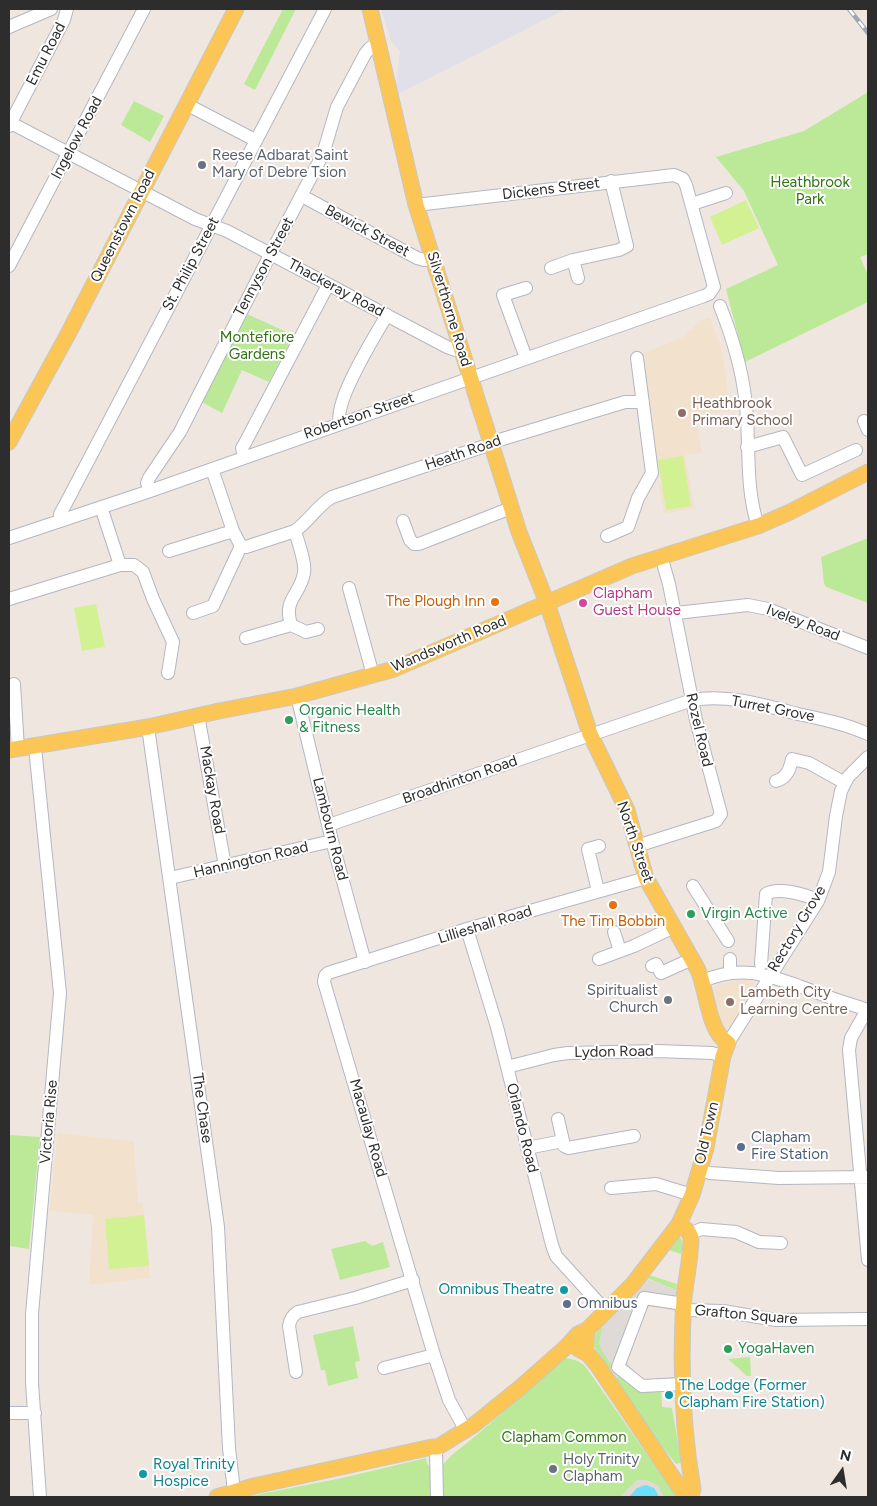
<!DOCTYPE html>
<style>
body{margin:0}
#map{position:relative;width:877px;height:1506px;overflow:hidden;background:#efe7df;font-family:Figtree,sans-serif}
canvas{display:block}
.frame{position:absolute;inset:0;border:10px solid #2d2d2d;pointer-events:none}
.north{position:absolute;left:817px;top:1446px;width:50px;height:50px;-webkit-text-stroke:4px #fff;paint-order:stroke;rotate:13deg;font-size:14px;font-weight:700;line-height:20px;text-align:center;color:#2d2d2d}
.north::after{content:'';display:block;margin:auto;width:18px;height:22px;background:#2d2d2d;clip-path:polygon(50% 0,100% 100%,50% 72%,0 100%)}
</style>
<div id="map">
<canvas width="877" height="1506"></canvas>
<div class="frame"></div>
<div class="north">N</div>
</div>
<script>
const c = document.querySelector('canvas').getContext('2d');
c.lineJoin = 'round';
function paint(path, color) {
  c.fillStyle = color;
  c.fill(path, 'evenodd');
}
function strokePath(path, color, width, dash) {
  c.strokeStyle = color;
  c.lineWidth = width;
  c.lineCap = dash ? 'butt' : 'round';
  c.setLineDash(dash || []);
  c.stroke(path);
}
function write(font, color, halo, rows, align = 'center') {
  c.font = font + ' Figtree,sans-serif';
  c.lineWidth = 4;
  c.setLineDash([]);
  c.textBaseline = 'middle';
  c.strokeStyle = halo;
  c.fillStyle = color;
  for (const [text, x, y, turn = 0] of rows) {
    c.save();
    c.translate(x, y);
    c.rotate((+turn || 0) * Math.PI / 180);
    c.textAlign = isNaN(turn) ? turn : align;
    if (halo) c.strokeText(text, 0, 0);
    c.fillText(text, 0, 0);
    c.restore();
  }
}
const industrial = new Path2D(`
 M381,9H566L398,94L396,88L400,51L391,41Z`);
const education = new Path2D(`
 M710,317L723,354L730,411L696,415L702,453L685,455L695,508L664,514L658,483L661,482L657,465L642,354L682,337L701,320Z
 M737,980H750L755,982L753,990L730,1027L727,1029L723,1028L717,1009L713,989L718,984Z
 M57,1133L134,1141L138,1203H143L150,1278L89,1285L93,1215L50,1211Z`);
const green = new Path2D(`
 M283,9H296L255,90L244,84Z
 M868,92V254L860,257L868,275V302L745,362L726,289L778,265L744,191L716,157L804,131Z
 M134,101L164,116L150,142L121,125Z
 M245,313L293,335L269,382L242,370L222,413L200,401Z
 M868,538V603L826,587L824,583L821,557Z
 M9,1135L40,1137L29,1249L9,1246Z
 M677,1234C684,1239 683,1246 681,1254L669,1250Z
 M365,1241L372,1246L383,1242L390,1267L340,1280L331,1249Z
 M649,1275L677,1284L676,1290L647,1278Z
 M353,1326L360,1361L355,1362L358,1378L328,1386L325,1370H321L313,1335Z
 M601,1328H603C597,1344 603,1353 613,1365L611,1371L593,1345L595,1335Z
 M563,1357L578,1361L585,1366L672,1490L675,1497H245L342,1478L426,1458L427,1464L435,1470C443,1465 447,1460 453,1454C470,1441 486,1427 502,1413L501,1411Z
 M750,1357L751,1376H747L728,1359Z
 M620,1374L661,1387L662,1407L672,1408L681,1460L680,1463L676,1464L650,1431L619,1384L615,1379Z`);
const pitch = new Path2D(`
 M746,200L759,228L722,245L710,217Z
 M683,456L691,506L666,510L658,460Z
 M96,604L105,647L82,651L74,608Z
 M144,1215L149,1266L109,1269L105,1219Z`);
const plaza = new Path2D(`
 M646,1278L678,1291L675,1312L672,1310L646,1306L624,1360L643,1380L674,1377V1387L640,1388L620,1374L615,1379L611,1371L612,1365L601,1350L599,1342L603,1328L598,1326Z
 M637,1480H646L658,1485L664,1497H659L657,1492L637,1488L629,1497H620Z`);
const water = new Path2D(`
 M646,1485L654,1488L659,1497H629L637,1488Z`);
const minor = new Path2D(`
 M9,27L51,9
 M186,104L255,140
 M9,122L195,219L227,231L447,347L455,350L461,349
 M9,126L64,20L67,9
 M302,196L417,258L424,260H434
 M692,204L726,193
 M573,260L578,278
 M9,266L144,9
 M551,268L573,260L619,250L627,246L611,181
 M526,288L503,295L526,358
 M720,306C732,336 741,365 745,397C751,440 744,484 758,526
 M864,421L868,430
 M340,423C333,402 375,336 387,315
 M747,447L783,437L802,475L856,450
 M244,457L242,448L245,443L328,285
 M212,469L233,531L241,546L246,547L295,531C298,542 306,563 304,573C300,596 283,598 291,625L246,638
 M150,491L147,483L149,478L180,432L271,253L323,154L337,107L365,54L370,48L379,43
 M60,520V514L64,507L325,9
 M403,521L410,540L414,544H419L511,508
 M295,531C309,521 317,506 332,497L485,446L496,441L625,402H643
 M607,536L628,527L638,498L652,473L637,358
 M9,538L150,491L704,296L709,294L714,287L686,185L683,179L674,175L416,205
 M169,551L233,531
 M120,565H134L143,572L153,599L173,642L168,673
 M349,588L373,675
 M9,599L120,565L101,507
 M193,613L213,606L241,546
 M676,613L748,605L768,609L868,648
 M291,625L306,632L318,629
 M14,684L18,749
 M297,696L332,841L365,962
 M198,715L225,866
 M148,727L218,1227L229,1448L234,1491
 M35,747L60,993L32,1314V1383L40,1497
 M776,781C787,778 790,769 792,759L809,763L845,783
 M329,825L692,700C727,694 764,705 798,714C822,719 846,724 868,734
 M637,846L716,821L721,814L696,720L669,584L661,556
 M170,878L332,841
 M693,886L728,941
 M598,891L588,849L599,846
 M467,929L497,1027L552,1245L556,1256L606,1311
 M614,932L620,951
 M599,959L634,946L674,927
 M730,959V973
 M761,964L766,894C778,887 806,894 818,901
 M652,966L656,964L661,973L692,959
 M703,981C739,965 765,974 799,986C822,995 845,1003 868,1010
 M867,1010L851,1038L849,1050L868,1260
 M728,1043L818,901L829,872L836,816L841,791L848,777L868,757
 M507,1067L554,1055L568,1053L657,1051L712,1053L723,1056
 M558,1119L563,1141
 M527,1148L563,1141L564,1146L568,1148L634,1136
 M699,1170L710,1173L779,1178L868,1177
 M611,1188L656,1184L692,1195
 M690,1234L701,1229L736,1232L759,1242L781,1243
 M684,1310L723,1311L776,1320L868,1319
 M384,1368L434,1355
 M296,1372L289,1326C290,1319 293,1315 298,1312L355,1298L413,1280
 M682,1384L642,1386L618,1367L644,1298L684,1304
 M9,1413H35
 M466,1431L449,1400L434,1355L324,982L325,976L328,973L467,929L646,878
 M437,1497L436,1451L438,1447`);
const major = new Path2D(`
 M370,9L416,205L519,532L547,603L590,734L627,810L646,878L698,970C707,990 708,1032 728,1043L723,1056L706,1148L692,1195L679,1224L633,1284L587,1330L585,1352
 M9,442L68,334L236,9
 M9,750L148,727L219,711L297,696L394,669L632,566L758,526L790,512L868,472
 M679,1224L688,1231L691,1237C691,1258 686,1278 684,1298C680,1362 682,1426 693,1489L691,1497
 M577,1348L589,1355L598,1366L686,1497
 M217,1497L254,1486L432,1447H438L475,1424L522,1386L566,1347L578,1334L587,1330`);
const rail = new Path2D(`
 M849,9L868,33`);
const markers = [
 [202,165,5,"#6b7280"],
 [682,413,5,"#8d6e63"],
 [495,602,5,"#e8710a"],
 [583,603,5,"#d1479c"],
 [289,720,5,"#2e9e5b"],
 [613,905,5,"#e8710a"],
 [691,914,5,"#2e9e5b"],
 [668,1000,5,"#6b7280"],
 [730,1002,5,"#8d6e63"],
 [741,1147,5,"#5c6f8a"],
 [564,1290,5,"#0f9aa8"],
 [567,1304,5,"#5c6f8a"],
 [728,1349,5,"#2e9e5b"],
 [669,1395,5,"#0f9aa8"],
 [553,1469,5,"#6b7280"],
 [143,1474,5,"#0f9aa8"]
];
const streetNames = [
 ["Emu Road",46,54,-63],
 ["Ingelow Road",77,138,-62],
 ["Dickens Street",551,189,-7],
 ["Queenstown Road",123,226,-63],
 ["Bewick Street",367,231,28],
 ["St. Philip Street",191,264,-62],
 ["Tennyson Street",264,267,-62],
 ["Thackeray Road",336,288,28],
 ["Silverthorne Road",449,309,73],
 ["Robertson Street",359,416,-19],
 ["Heath Road",463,453,-19],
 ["Iveley Road",803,623,21],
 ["Wandsworth Road",449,644,-23],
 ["Turret Grove",773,709,11],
 ["Rozel Road",699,730,77],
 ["Broadhinton Road",460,780,-19],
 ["Mackay Road",212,790,80],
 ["Lambourn Road",330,829,76],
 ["North Street",635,842,71],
 ["Hannington Road",251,860,-13],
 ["Lillieshall Road",485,925,-17],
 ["Rectory Grove",797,929,-59],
 ["Lydon Road",614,1052,-1],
 ["The Chase",202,1108,82],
 ["Victoria Rise",49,1122,-85],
 ["Macaulay Road",368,1128,74],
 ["Orlando Road",522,1128,76],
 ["Old Town",707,1133,-77],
 ["Grafton Square",746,1315,5]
];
const worshipNames = [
 ["Reese Adbarat Saint",212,156],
 ["Mary of Debre Tsion",212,173],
 ["Spiritualist",658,991,"right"],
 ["Church",658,1008,"right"],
 ["Holy Trinity",563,1460],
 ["Clapham",563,1477]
];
const parkNames = [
 ["Heathbrook",810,183],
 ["Park",810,200],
 ["Montefiore",257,338],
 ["Gardens",257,355],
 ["Clapham Common",564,1438]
];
const educationNames = [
 ["Heathbrook",692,404],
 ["Primary School",692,421],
 ["Lambeth City",740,993],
 ["Learning Centre",740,1010]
];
const hotelNames = [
 ["Clapham",593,594],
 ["Guest House",593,611]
];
const foodNames = [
 ["The Plough Inn",485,602],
 ["The Tim Bobbin",613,922,"center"]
];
const leisureNames = [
 ["Organic Health",299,711],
 ["& Fitness",299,728],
 ["Virgin Active",701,914],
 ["YogaHaven",738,1349]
];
const serviceNames = [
 ["Clapham",751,1138],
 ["Fire Station",751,1155],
 ["Omnibus",577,1304]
];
const cultureNames = [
 ["Omnibus Theatre",554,1290,"right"],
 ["The Lodge (Former",679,1386],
 ["Clapham Fire Station)",679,1403],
 ["Royal Trinity",153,1465],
 ["Hospice",153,1482]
];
paint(industrial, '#e1dfe8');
paint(education, '#f2e2cd');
paint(green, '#bbe998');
paint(pitch, '#d2f193');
paint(plaza, '#dfdad6');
paint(water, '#6be0f8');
strokePath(minor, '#b3b7c1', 14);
strokePath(major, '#c8c8c8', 17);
strokePath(minor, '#fff', 12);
strokePath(major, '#fcc657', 15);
strokePath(rail, '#a0a6b9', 4.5);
strokePath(rail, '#fff', 2.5, [8]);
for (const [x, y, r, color] of markers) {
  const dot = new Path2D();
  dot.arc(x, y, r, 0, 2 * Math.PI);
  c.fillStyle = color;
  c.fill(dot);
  strokePath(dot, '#fff', 2);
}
write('15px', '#2d2d2d', '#fff', streetNames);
write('15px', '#5b616d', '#fff', worshipNames, 'left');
write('15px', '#317215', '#fff', parkNames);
write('15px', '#785e54', '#fff', educationNames, 'left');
write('15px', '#b23c85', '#fff', hotelNames, 'left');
write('15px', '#c56008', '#fff', foodNames, 'right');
write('15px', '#27864d', '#fff', leisureNames, 'left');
write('15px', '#4e5e75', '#fff', serviceNames, 'left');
write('15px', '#0d838f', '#fff', cultureNames, 'left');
</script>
